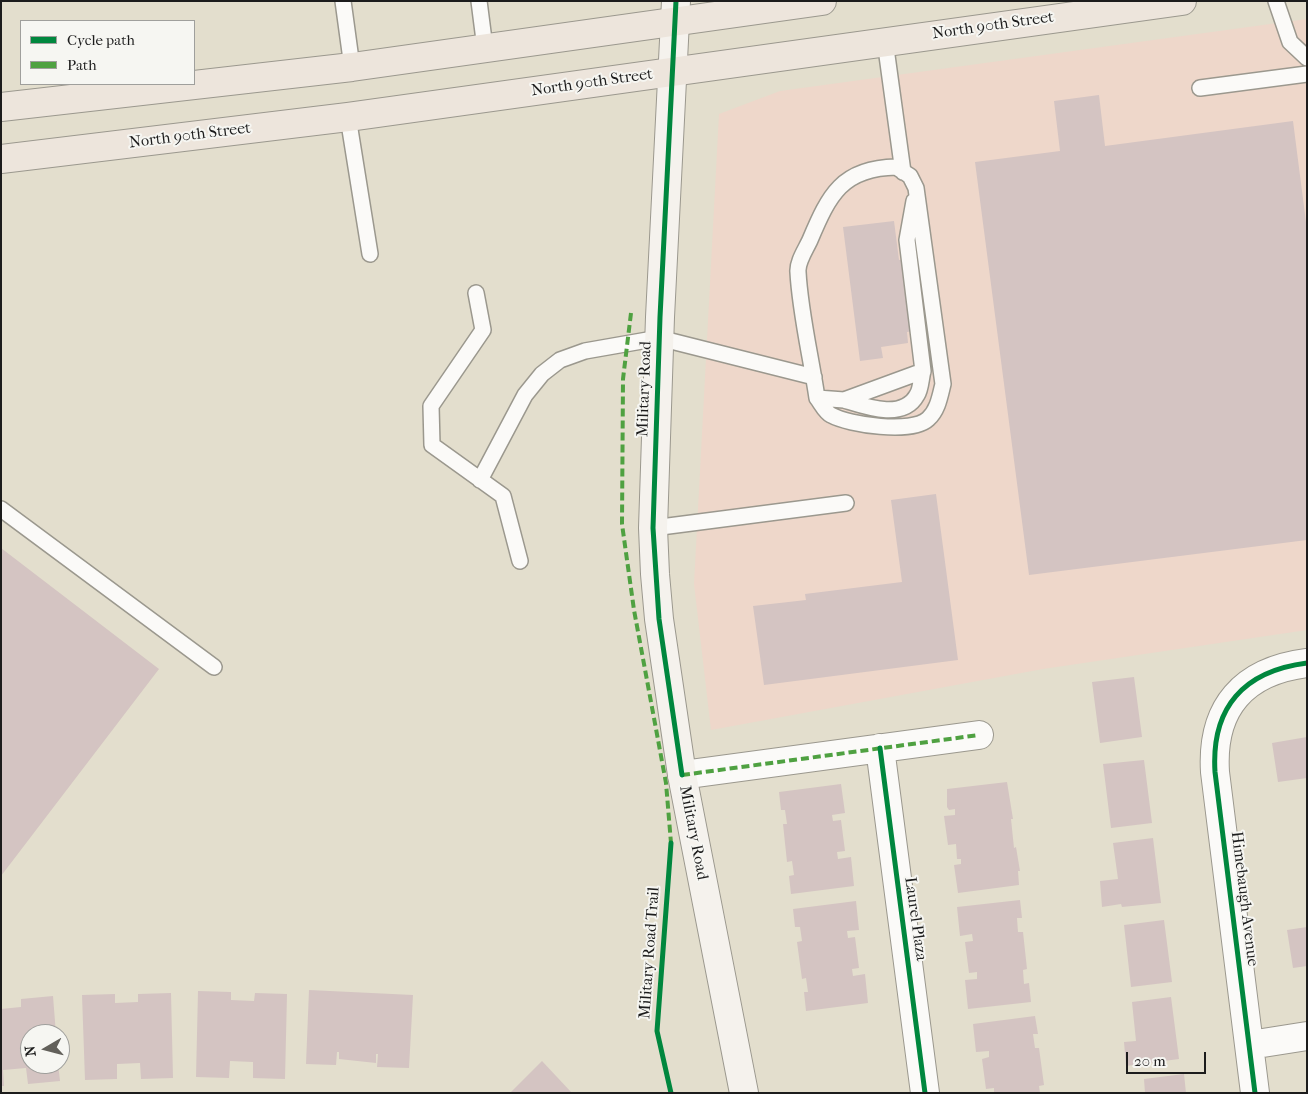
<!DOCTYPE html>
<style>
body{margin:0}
#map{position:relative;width:1308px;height:1094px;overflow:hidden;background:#e3decd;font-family:"IM FELL French Canon",serif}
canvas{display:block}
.frame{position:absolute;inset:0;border:2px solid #1c1c1c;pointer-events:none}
.legend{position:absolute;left:20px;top:20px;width:175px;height:65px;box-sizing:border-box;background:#f6f6f2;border:1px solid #9f9f9c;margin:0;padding:6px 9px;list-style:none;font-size:15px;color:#1c1c1c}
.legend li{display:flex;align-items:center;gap:10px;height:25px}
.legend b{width:25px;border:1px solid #9f9f9c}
.north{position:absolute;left:20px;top:1024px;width:50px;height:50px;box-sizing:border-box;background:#f6f6f2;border:1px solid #9f9f9c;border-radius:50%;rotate:262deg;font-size:14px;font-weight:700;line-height:20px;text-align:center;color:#1c1c1c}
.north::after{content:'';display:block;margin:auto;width:18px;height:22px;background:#62605a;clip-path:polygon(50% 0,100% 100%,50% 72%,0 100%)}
.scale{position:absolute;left:1126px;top:1052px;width:80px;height:22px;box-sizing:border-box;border:2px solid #1c1c1c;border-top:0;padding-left:6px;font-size:15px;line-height:18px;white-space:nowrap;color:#1c1c1c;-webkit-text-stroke:4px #f6f6f2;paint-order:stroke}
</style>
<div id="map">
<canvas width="1308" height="1094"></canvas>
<div class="frame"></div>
<ul class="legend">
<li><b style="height:6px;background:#00873e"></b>Cycle path</li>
<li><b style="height:6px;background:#4fa141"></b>Path</li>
</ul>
<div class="north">N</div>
<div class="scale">20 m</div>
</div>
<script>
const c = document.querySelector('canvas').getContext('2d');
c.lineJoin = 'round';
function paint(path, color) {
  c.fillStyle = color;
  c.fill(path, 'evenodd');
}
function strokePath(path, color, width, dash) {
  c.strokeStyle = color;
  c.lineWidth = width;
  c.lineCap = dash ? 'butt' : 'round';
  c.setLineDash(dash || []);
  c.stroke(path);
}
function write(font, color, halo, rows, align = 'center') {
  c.font = font + ' "IM FELL French Canon",serif';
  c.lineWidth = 4;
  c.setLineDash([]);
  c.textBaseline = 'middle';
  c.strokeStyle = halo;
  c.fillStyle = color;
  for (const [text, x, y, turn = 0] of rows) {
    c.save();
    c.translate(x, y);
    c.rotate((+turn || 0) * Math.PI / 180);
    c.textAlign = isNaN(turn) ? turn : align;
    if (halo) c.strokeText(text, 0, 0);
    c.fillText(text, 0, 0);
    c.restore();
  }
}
const built = new Path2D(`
 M1307,19V630L1043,669L711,730L694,584L719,114L780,91Z`);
const building = new Path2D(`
 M1099,95L1105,146L1293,121L1307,230V540L1029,575L975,162L1060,151L1054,101Z
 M894,221L899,260L906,259L915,331L907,332L908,343L881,347L883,358L860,361L843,227Z
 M936,494L958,660L764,685L753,606L806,600L805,594L902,582L891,500Z
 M1,548L159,669L1,876Z
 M1134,677L1142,737L1100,743L1092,682Z
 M1307,737V778L1278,782L1272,743Z
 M1144,760L1152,823L1111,828L1103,764Z
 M1007,782L1013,819H1011L1014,848L1016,847L1020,871H1018L1019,885L958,893L954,865L961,864V859H957L956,844L948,845L944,816L955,815V809L949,810L947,807V789Z
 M841,784L845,813L832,815L833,821L841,820L845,851L837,852L838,859L851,857L854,886L791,894L789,876L794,875L792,861L787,862L783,824H787L785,810H781L779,792Z
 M1153,838L1161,903L1122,907L1121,904L1102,907L1100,881L1118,879L1113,843Z
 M1020,900L1022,918H1017L1018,932H1023L1027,969L1023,970L1024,984L1029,983L1031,1002L968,1009L965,980L977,979V972L969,973L965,942L973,941L972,934L960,936L957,907Z
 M856,901L859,930L847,931L848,938L855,937L859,968L852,969L853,976L865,974L868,1003L806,1011L804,992H808L806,978L802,979L797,942L802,941L800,927H795L793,909Z
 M1164,920L1172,982L1131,987L1124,925Z
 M1307,927V966L1293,968L1287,930Z
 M309,990L413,995L409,1068L377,1067L378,1054H376V1063L339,1059V1052H337L336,1065L306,1064Z
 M198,991L231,992V1000L254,1001L255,993L287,994L285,1079L253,1078V1062L230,1061L229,1078L196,1077Z
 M171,993L173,1078L141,1079L140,1063L117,1064V1079L85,1080L82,995L115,994V1003L138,1002V994Z
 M53,996L56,1034H30V1064H58L60,1081L28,1084L26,1068L3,1070L4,1086H1V1009L21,1007V999Z
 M1171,997L1179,1059L1126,1066L1124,1042L1136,1041L1132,1002Z
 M1035,1016L1038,1034H1033L1035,1048H1039L1044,1085L1039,1086L1040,1093H994V1088L986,1089L982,1059L989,1057V1051L976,1052L973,1024Z
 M542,1061L572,1093H510Z
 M1184,1074L1186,1093H1145L1144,1079Z`);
const service = new Path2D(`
 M343,1L352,67
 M479,1L485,48
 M1276,1L1290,42L1307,58
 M885,41L903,172
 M1200,88L1307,74
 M348,117L370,254
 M896,167L910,176L916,188L943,384C940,396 938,410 928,419C912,434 849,425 831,415C825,412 821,403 817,398C811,357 800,312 798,272C797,262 806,249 810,240C829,195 842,168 896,167Z
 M476,293L483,330L431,406L432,445L503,496L520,561
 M817,398L844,400L923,371L907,240L914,201
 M844,400C864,406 903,421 917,395C921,389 921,378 923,371
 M480,480L525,395L542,374L560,360L585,351L659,338L814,377
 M1,509L214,667
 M653,528L846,503`);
const minor = new Path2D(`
 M880,748L925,1093
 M682,775L979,735
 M1250,1045L1307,1036
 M1255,1093L1215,772C1211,707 1244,671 1307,663`);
const secondary = new Path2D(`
 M676,1L660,317L653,528L655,574L659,619L682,775L744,1093`);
const primary = new Path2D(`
 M1,107L352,67L822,1
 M1,159L348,117L1182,1`);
const quiet = new Path2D(`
 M631,313L623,379L622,524L634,610L666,783L671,843
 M682,775L979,735`);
const cycleway = new Path2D(`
 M676,1L660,317L653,528L659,619L682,775
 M880,748L925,1093
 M671,843L657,1031L671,1093
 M1255,1093L1215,772C1211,707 1244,671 1307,663`);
const streetNames = [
 ["North 90th Street",993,26,-8],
 ["North 90th Street",592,83,-8],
 ["North 90th Street",190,136,-7],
 ["Military Road",645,389,-88],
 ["Military Road",693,833,79],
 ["Himebaugh Avenue",1244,899,83],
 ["Laurel Plaza",915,919,82],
 ["Military Road Trail",650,953,-86]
];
paint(built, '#eed7ca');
paint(building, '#d4c4c2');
strokePath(service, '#9b988e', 18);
strokePath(minor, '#9b988e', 30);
strokePath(secondary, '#9b988e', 30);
strokePath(primary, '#9b988e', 30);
strokePath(service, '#fbfaf8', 15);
strokePath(minor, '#fbfaf8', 28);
strokePath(secondary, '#f5f2ed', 28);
strokePath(primary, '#ede5dc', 28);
strokePath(quiet, '#4fa141', 4, [8, 4]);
strokePath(cycleway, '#00873e', 5);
write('16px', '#1c1c1c', '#f6f6f2', streetNames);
</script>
